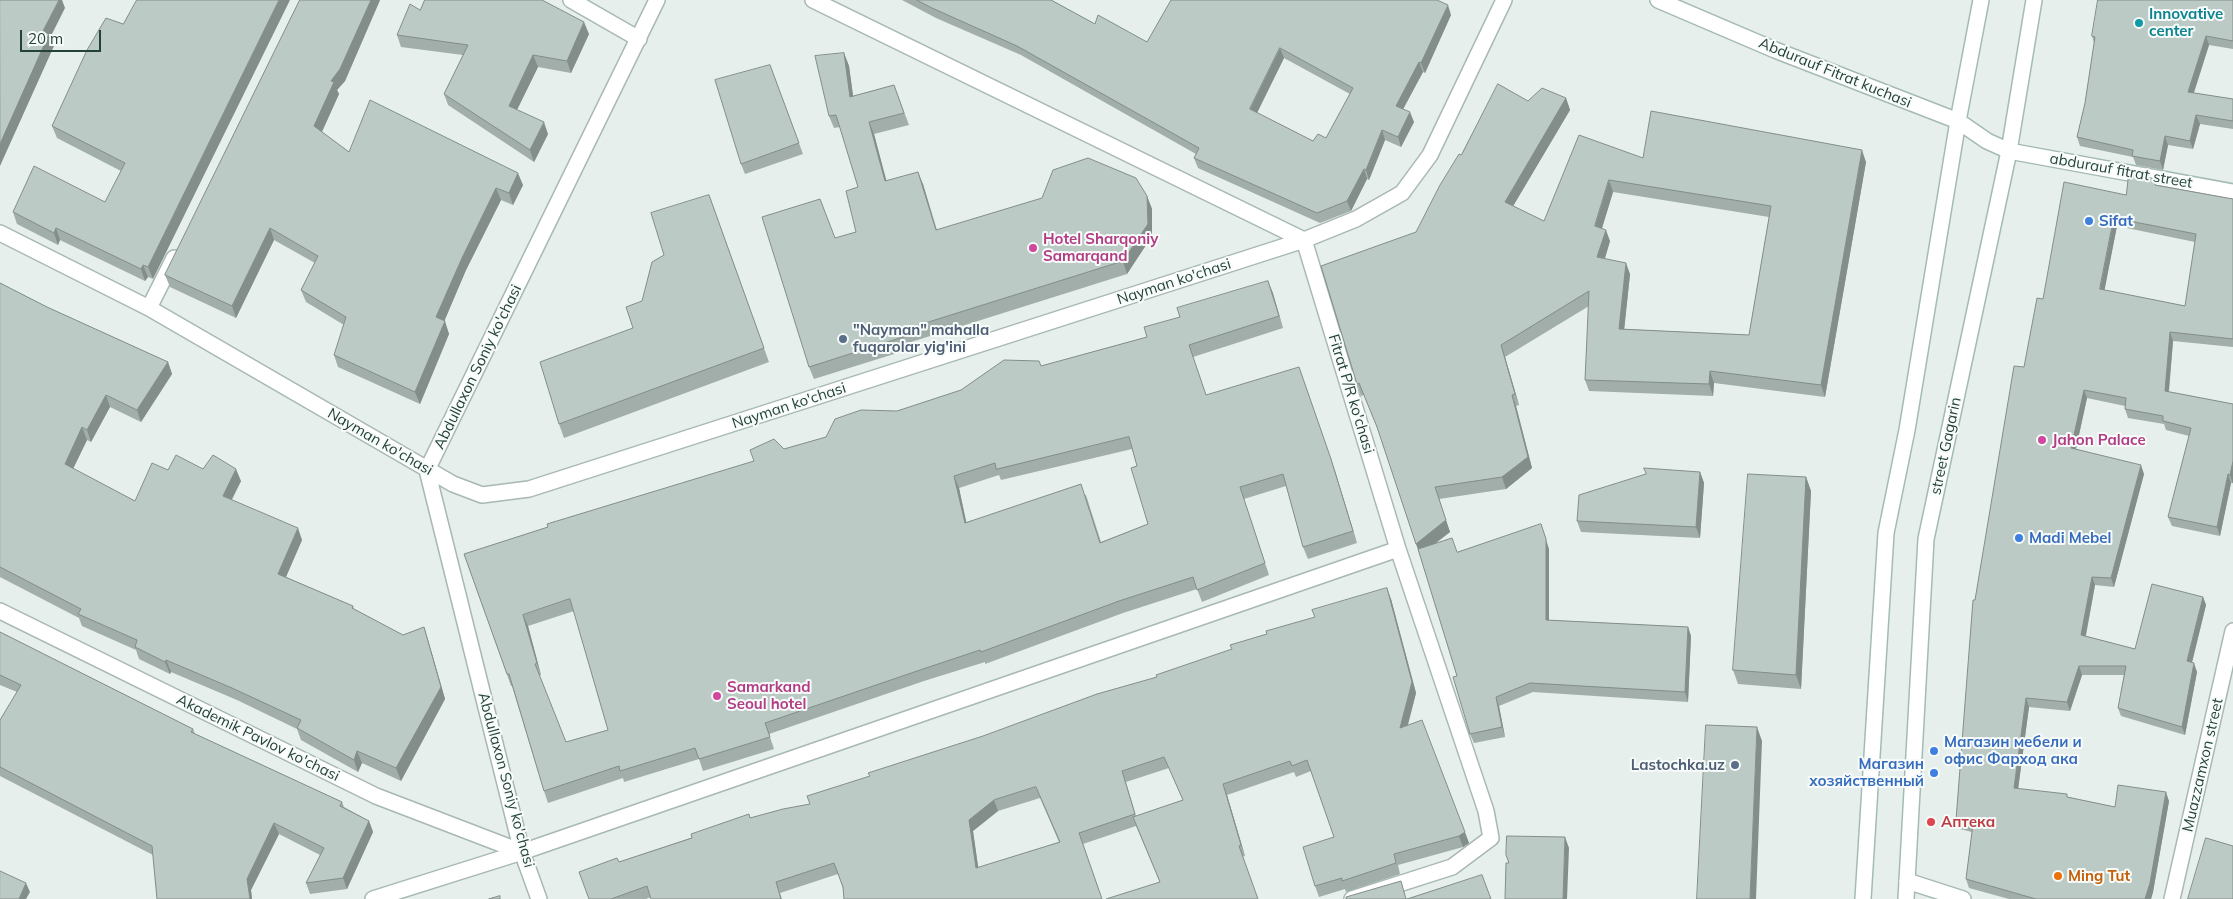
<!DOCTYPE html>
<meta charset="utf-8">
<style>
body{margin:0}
#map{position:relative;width:2233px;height:899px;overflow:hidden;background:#e6efeb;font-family:Mulish,sans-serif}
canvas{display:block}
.scale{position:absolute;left:20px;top:30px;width:81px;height:22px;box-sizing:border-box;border:2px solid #24423a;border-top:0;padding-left:6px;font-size:15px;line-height:18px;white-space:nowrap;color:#24423a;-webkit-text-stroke:4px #f7fbf9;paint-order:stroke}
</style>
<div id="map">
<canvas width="2233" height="899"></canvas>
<div class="scale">20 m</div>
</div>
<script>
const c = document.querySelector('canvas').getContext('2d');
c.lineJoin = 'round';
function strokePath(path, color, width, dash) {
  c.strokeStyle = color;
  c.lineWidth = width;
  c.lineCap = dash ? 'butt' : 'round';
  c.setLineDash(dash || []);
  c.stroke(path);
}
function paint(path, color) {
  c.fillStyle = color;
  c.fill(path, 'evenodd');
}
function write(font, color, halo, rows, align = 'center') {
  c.font = font + ' Mulish,sans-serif';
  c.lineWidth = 4;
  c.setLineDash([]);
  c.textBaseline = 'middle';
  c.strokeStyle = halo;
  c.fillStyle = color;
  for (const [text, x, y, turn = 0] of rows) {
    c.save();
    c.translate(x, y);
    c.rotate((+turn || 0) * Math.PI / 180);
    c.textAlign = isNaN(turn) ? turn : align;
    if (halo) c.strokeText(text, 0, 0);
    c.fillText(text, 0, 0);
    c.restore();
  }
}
const street = new Path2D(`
 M571,0L639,39
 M813,0L1304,240
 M0,233L149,308L453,484L482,495L529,489L1304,240L1356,219L1402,193L1430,155L1504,0
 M1304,240L1398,549L1486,811L1491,838L1452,867L1352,899
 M149,308L174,258
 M0,611L376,796L522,852
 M1907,881L1963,899
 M373,899L522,852L1398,549
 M539,899L522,852L427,470L657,0
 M2172,899L2233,631`);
const secondary = new Path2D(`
 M1658,0L1775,50L1958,121L1987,141L2009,151L2233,192
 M1863,899L1886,533L1907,430L1958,121L1981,0
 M1906,899L1926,539L2009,151L2034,0`);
const wall = new Path2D(`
 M300,0H380L345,81L337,90L339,94L322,132L349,152L523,185L513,205L501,200L466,270L444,321L449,334L420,404L338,367L334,355L344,325L306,302L301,290L315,263L274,240L236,318L170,287L165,275Z
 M902,0H1051L1095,24L1147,42L1451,15L1425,73L1423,72L1403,109L1414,122L1401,147L1385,140L1369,180L1367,179L1351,211L1320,223L1198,168L1194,158L1196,154L1021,55L936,18ZM1284,58L1350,94L1326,138L1313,141L1257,113Z
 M2233,0V49L2209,45L2194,93L2233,99V129L2200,124L2193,149L2168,145L2163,170L2136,165L2133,157L2080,146L2077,137L2085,103L2094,43L2092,36Z
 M106,18L153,279L148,277L145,281L60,240L58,245L17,224L13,212L105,202L121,171L57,138L52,126Z
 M589,34L571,73L538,67L517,110L548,134L534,162L448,105L444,94L463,55L401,47L397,35Z
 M844,53L849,66L853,96L894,85L909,125L874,134L886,181L923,184L937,230L1147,196L1152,209V236L1127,274L908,343L910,349L814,379L809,367L835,238L856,232L858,187L840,127L834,128L829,116Z
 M770,65L803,154L745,174L741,164Z
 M1566,98L1570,110L1513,206L1544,221L1643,158L1866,162L1825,397L1714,383L1713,396L1589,391L1585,380L1589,306L1505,357L1519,405L1516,406L1532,468L1506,489L1439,499L1450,532L1436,543L1457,552L1549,549V620L1688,627L1691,636L1688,702L1533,692L1499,706L1505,737L1474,743L1470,734L1457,676L1418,549L1380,434L1364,395L1361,396L1357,384L1416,232L1528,101ZM1613,192L1769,217L1749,335L1624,329L1630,274L1605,258L1610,241L1602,228Z
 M2158,185L2233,199V347L2173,341L2169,392L2233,404V483H2231L2220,536L2172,526L2168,517L2189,436L2166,430L2164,424L2128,418L2125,409V406L2087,398L2076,449L2144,474L2114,587L2095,585L2086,636L2135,649L2203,597L2206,605L2192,663L2197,672L2185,735L2121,716L2118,708L2124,675H2082L2070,711L2029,707L2018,789L2068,797L2115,807L2169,801L2153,892L2151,899H2009L1969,888L1966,879L1972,832L1960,829L1956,820L1975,600L2024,367L2043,299L2126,195ZM2117,226L2195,242L2185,306L2104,290Z
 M709,195L769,362L564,438L559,424L633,328L642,301L664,255Z
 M1268,281L1283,328L1193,357L1206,395L1335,471L1357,543L1308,559L1303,547L1286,486L1244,499L1269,575L1202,602L1197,589L1123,613L985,664V662L924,681L769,734L774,749L703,771L699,759L624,782L623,778L548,803L544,791L512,686H511L464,554L754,461L784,449L826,437L897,411L1041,366L1147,337L1180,317ZM1132,449L1137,466L1148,524L1101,542L1086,495L966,522L959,488L999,475L1001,480ZM574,611L608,730L566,742L539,676L541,675L528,626Z
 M0,283L47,307L168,362L172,374L141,422L110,407L91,442L87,440L73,469L135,501L168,470L203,469L241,481L232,500L302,540L286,577L353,606L354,609L403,635L424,627L428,640L445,699L401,781L362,763L358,772L301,740L297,729L237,700L171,672L170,674L139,659L136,650L82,626L79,618L0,577Z
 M1700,472L1704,483L1700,538L1581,532L1577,521Z
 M1806,477L1811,491L1801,689L1738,684L1733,670Z
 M1391,599L1416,693L1408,725L1469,843L1463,847L1398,865L1400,874L1346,892L1345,889L1319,897L1315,886L1334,837L1311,771L1296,777L1294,772L1227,795L1245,856L1160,882L1136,826L1083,844L1102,899L843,888L838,874L780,893L782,899H651V897L646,899H589L619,862L750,818L810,804L870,776L1157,677ZM1169,768L1183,800L1136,816L1126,782ZM1040,798L1059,842L978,868L973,831L998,811Z
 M0,632L193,729L195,734L342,802L344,807L369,821L373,832L347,889L310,894L306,883L320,855L279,834L251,890L252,899H157L153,855L0,776V720L17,692L0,685Z`);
const shadedWall = new Path2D(`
 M59,0H62L65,8L50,38L54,46L0,166V144L43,31Z
 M279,0H290L153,279L148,267Z
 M371,0H380L345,81L337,90L339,94L319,138L314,126L331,81Z
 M1448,5L1451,15L1425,73L1421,63Z
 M584,22L589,34L571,73L567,61Z
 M2206,36L2209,45L2191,101L2188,92Z
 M1280,48L1284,58L1254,119L1250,109Z
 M844,53L849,66L855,110L850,97Z
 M533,55L538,67L513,118L509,106Z
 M1419,62L1423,72L1400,115L1396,106Z
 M1566,98L1570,110L1509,213L1505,202Z
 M1410,112L1414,122L1401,147L1398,137Z
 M2196,115L2200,124L2193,149L2190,141Z
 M544,122L548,134L534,162L530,150Z
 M869,122L874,134L890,194L885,181Z
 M1382,130L1385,140L1369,180L1366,170Z
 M2165,136L2168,145L2163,170L2160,161Z
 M1862,150L1866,162L1825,397L1821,385Z
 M1364,169L1367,179L1351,211L1347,201Z
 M918,172L923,184L940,243L936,230Z
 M518,173L523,185L513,205L509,193Z
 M1609,180L1613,192L1599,238L1595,226Z
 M496,188L501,200L466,270L441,329L436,317L462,258Z
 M1147,196L1152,209V236L1127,274L1123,261Z
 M2114,218L2117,226L2103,298L2100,289Z
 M56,228L60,240L58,245L54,233Z
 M270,228L274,240L236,318L232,306Z
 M1606,230L1610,241L1602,268L1597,257Z
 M1626,263L1630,274L1623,341L1619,329Z
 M143,265L148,277L145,281L141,269Z
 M1268,281L1273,293L1283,328L1279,316Z
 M445,321L449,334L420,404L415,392Z
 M2170,332L2173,341L2168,399L2165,391Z
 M1501,345L1505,357L1519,405L1515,394Z
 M168,362L172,374L141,422L137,410Z
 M1299,367L1335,471L1357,543L1353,531Z
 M1710,371L1714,383L1713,396L1709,384Z
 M2084,390L2087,398L2074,457L2071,448Z
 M106,395L110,407L91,442L87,430Z
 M1512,395L1516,406L1532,468L1506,489L1502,477Z
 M82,427L87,440L69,477L65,464Z
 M2233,461V484L2230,475Z
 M2141,465L2144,474L2114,587L2111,578Z
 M236,469L241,481L227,508L223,496Z
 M1700,472L1704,483L1700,538L1696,527Z
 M2228,474L2231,483L2220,536L2217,527Z
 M954,476L959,488L969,535L965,523Z
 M1806,477L1811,491L1801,689L1796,675Z
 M1439,499L1450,532L1420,555L1416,544Z
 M1541,524L1549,549V629L1546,620Z
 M298,528L302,540L282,586L278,574Z
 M2092,577L2095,585L2084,644L2081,635Z
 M1387,588L1391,599L1416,693L1404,739L1400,728Z
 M2203,597L2206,605L2190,670L2187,661Z
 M523,615L528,626L541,675L537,663Z
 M424,627L428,640L445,699L401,781L396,768Z
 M1688,627L1691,636L1688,702L1685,692Z
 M166,660L171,672L170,674L165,662Z
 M2194,663L2197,672L2185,735L2182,727Z
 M2079,666L2082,675L2070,711L2067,702Z
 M1496,697L1499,706L1505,737L1502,727Z
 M2026,698L2029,707L2017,797L2014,788Z
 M1757,727L1762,741L1756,899H1750Z
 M357,751L362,763L358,772L354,760Z
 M1223,784L1227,795L1245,856L1241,845Z
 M2166,792L2169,801L2153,892L2151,899H2145Z
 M994,800L998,811L973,831L980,879L976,868L969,820Z
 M369,821L373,832L347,889L343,878Z
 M274,823L279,834L251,890L252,899H250L247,879Z
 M1465,832L1469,843L1463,847L1459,836Z
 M1565,837L1569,848L1567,899H1563Z
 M26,883L30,892L26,899H19Z`);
const building = new Path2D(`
 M0,0H59L43,31L49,34L0,144Z
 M137,0H279L148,267L143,265L141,269L56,228L54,233L13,212L34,166L105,202L125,163L52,126L87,50L106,18L123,24Z
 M300,0H371L340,69L331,81L334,82L314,126L349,152L370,100L518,173L509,193L496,188L462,258L436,317L445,321L415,392L334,355L346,317L301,290L318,256L270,228L232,306L165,275Z
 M425,0H542L584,22L567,61L533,55L509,106L544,122L530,150L444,94L468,45L397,35L410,4L420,10Z
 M917,0H1051L1095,24L1098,15L1147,42L1171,0H1437L1448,5L1421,63L1419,62L1396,106L1410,112L1398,137L1382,130L1366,170L1364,169L1347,201L1317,213L1194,158L1199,148L1017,46L932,8ZM1280,48L1353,88L1326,138L1318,134L1313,141L1250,109Z
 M2098,0H2233V41L2206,36L2188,92L2233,99V121L2196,115L2190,141L2165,136L2160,161L2132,156L2133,150L2077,137L2085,103L2095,37L2092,36Z
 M844,53L850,97L894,85L904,113L869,122L885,181L918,172L936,230L1042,198L1053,170L1088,158L1136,178L1147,196L1148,224L1123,261L903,330L906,336L809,367L762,217L820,199L835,238L856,232L846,191L858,187L836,115L829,116L815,56Z
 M770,65L799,143L741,164L715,80Z
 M1498,84L1528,101L1542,88L1566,98L1505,202L1544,221L1579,135L1643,158L1651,111L1862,150L1821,385L1710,371L1709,384L1585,380L1589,291L1501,345L1515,394L1512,395L1528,457L1502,477L1435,487L1446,520L1416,544L1377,427L1359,383L1357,384L1321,266L1416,232L1440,185L1459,154L1461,155ZM1609,180L1771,206L1749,335L1619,329L1626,263L1597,257L1606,230L1595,226Z
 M2129,174L2156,179L2155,185L2233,199V339L2170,332L2165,391L2233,404V461L2230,475L2228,474L2217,527L2168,517L2191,428L2163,421V416L2125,409L2126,398L2084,390L2071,448L2141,465L2111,578L2092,577L2081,635L2135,649L2152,584L2203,597L2187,661L2194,663L2182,727L2118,708L2126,666H2079L2067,702L2026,698L2014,788L2067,794V797L2115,807L2118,785L2166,792L2150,883L2145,899H2036L1966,879L1973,824L1956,820L1973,600H1975L2014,366L2024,367L2037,298L2043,299L2064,182L2126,195ZM2114,218L2196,234L2185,306L2100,289Z
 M709,195L764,348L559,424L540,362L633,328L626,307L642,301L652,262L664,255L651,213Z
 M1268,281L1279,316L1189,345L1206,395L1299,367L1331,459L1353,531L1303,547L1283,474L1240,487L1265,563L1197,590L1193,577L1119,601L981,652L980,650L920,670L765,723L770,737L699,759L695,748L620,771L619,766L544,791L509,674H507L464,554L548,527L547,524L754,461L750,450L774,439L784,449L826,437L835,419L861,410L897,411L961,390L1004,360L1039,361L1041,366L1147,337L1144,327L1180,317L1177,308ZM1129,437L1137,466L1131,468L1148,524L1100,543L1081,484L965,523L954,476L995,463L996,469ZM570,599L608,730L566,742L535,664L537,663L523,615Z
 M0,283L47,307L168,362L137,410L106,395L87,430L82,427L65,464L135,501L152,463L168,470L176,455L203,469L213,455L236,469L223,496L298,528L278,574L353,606L352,608L403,635L424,627L441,687L396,768L357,751L354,760L297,728L301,720L232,688L166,660L165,662L135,647L137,640L78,614L81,609L0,567Z
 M1644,468L1700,472L1696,527L1577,521L1579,495L1646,474Z
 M1748,474L1806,477L1796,675L1733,670Z
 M1541,524L1546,539V620L1688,627L1685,692L1530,683L1496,697L1502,727L1470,734L1453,677L1457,676L1418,549L1452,538L1457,552Z
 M1387,588L1412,682L1400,728L1422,720L1465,832L1459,836L1394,854L1396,863L1342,881V878L1315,886L1303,847L1334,837L1307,760L1292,766L1290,761L1223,784L1241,845L1239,846L1258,899H1106L1160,882L1133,817L1183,800L1164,757L1122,771L1135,814L1079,833L1102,899H844L843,887L834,863L776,882L781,899H651L647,886L611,899H589L579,872L617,858L619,862L692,838L691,834L749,814L750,818L783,809L810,804L807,796L870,776L868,773L983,736L1097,694L1157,677L1156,675L1232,649L1230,645L1267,634L1266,631L1315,617L1312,610ZM1036,787L1060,842L976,868L969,820L994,800Z
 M0,632L193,729L191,732L342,802L340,806L369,821L343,878L306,883L324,848L274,823L247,879L250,899H157L152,846L0,767V720L21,685L0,675Z
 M1706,725L1757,727L1750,899H1697Z
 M1507,836L1565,837L1563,899H1505L1506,863H1509L1506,855Z
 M2206,838L2233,846V899H2188Z
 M0,871L26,883L19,899H0Z
 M1482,875L1491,899H1346V897L1401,881L1406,899Z
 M500,896V899H489Z`);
const markers = [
 [2139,23,5,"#0f9aa8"],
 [2089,221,5,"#3f7fe0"],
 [1033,248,5,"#d1479c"],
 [843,339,5,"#5c6f8a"],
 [2042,440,5,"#d1479c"],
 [2019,538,5,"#3f7fe0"],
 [717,696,5,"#d1479c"],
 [1934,751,5,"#3f7fe0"],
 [1735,765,5,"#5c6f8a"],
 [1934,773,5,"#3f7fe0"],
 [1931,822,5,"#e0444e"],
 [2058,876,5,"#e8710a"]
];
const cultureNames = [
 ["Innovative",2149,14],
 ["center",2149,31]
];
const streetNames = [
 ["Abdurauf Fitrat kuchasi",1835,73,22],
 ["abdurauf fitrat street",2121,171,10],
 ["Nayman ko'chasi",1174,282,-18],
 ["Abdullaxon Soniy ko'chasi",478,367,-64],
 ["Fitrat P/R ko'chasi",1351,394,73],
 ["Nayman ko'chasi",789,406,-18],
 ["Nayman ko'chasi",380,442,30],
 ["street Gagarin",1946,446,-78],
 ["Akademik Pavlov ko'chasi",258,738,26],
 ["Muazzamxon street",2203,765,-77],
 ["Abdullaxon Soniy ko'chasi",506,780,75]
];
const shopNames = [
 ["Sifat",2099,221],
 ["Madi Mebel",2029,538],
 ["Магазин мебели и",1944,742],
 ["офис Фарход ака",1944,759],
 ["Магазин",1924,764,"right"],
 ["хозяйственный",1924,781,"right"]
];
const hotelNames = [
 ["Hotel Sharqoniy",1043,239],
 ["Samarqand",1043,256],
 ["Jahon Palace",2052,440],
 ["Samarkand",727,687],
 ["Seoul hotel",727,704]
];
const serviceNames = [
 ["\"Nayman\" mahalla",853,330],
 ["fuqarolar yig'ini",853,347],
 ["Lastochka.uz",1725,765,"right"]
];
const healthNames = [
 ["Аптека",1941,822]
];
const foodNames = [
 ["Ming Tut",2068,876]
];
strokePath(street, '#a8b8b2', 18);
strokePath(secondary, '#a4bbb3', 18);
strokePath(street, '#fff', 15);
strokePath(secondary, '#fff', 15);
paint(wall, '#a1aea9');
paint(shadedWall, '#838d89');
paint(building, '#bbcac4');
strokePath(building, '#838d89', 1);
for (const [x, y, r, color] of markers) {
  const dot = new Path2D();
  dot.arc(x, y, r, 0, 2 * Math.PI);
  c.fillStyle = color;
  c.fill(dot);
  strokePath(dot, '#f7fbf9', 2);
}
write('bold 15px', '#0d838f', '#f7fbf9', cultureNames, 'left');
write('15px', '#24423a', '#f7fbf9', streetNames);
write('bold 15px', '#366cbe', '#f7fbf9', shopNames, 'left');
write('bold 15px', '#b23c85', '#f7fbf9', hotelNames, 'left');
write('bold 15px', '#4e5e75', '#f7fbf9', serviceNames, 'left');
write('bold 15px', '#be3a42', '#f7fbf9', healthNames, 'left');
write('bold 15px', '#c56008', '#f7fbf9', foodNames, 'left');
</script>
